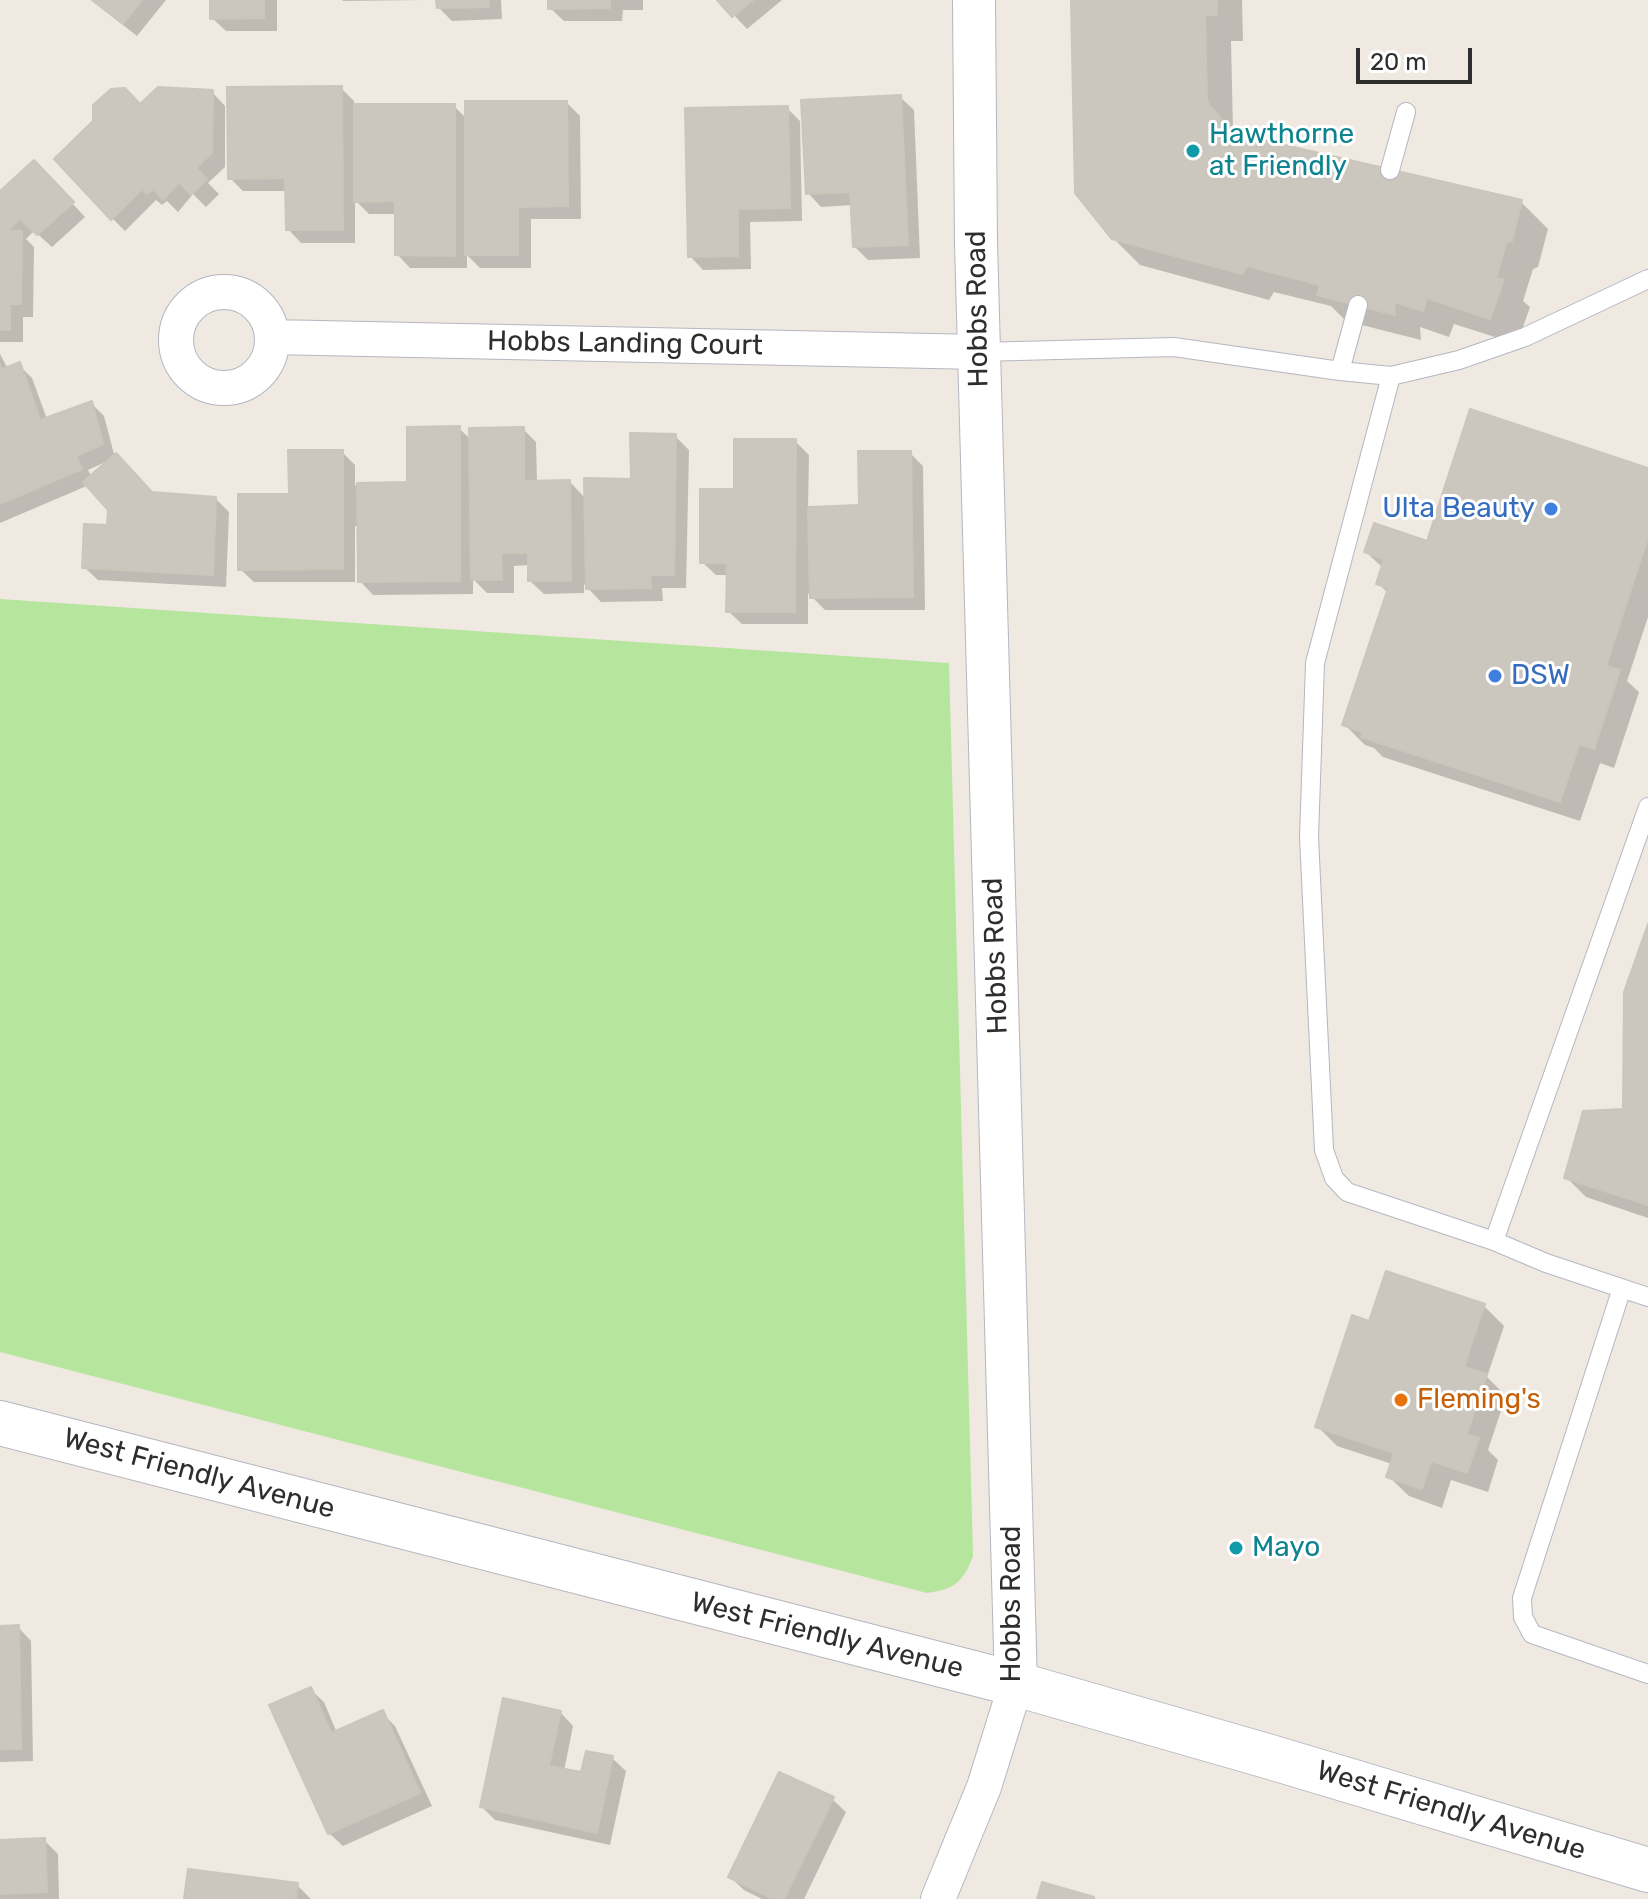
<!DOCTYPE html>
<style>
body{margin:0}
#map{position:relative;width:1648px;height:1899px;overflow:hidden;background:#efe9e1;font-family:Rubik,sans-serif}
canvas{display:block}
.scale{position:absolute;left:1356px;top:48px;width:116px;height:36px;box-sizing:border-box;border:4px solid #2e2e2e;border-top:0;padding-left:10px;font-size:24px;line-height:28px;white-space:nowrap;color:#2e2e2e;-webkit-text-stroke:6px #fff;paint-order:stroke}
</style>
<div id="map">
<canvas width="1648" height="1899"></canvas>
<div class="scale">20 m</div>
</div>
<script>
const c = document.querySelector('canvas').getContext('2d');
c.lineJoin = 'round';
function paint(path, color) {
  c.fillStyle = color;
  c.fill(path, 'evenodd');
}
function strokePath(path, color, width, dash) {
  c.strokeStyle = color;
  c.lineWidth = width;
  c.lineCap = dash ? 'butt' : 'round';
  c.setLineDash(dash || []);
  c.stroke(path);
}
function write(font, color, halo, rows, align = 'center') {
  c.font = font + ' Rubik,sans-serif';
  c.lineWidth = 6;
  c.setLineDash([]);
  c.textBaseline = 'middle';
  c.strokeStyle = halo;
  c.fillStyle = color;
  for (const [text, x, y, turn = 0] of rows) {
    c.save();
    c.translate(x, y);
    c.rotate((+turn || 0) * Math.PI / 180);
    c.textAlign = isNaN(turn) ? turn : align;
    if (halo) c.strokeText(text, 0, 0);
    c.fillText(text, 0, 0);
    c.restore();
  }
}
const green = new Path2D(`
 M0,599L949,663L973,1556C963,1582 955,1589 927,1593L0,1352Z`);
const shadow = new Path2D(`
 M91,0H166L137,36Z
 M212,0H277V31H226L212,18Z
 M342,0H425L343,1Z
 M438,0H501L502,19L452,21L439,8Z
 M550,0H643V10H623L622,21H564L550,8Z
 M720,0H782L747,29Z
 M1073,0H1242L1243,41H1231L1233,130L1237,136L1521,202L1548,229L1538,267L1533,269L1523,301L1530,307L1517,344L1454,324L1449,337L1420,327L1421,340L1346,321L1331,306L1274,292L1269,300L1140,265L1113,238Z
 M341,88L354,101V106H454L467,119L567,103L580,116L581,219H531V268H480L467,255V268H410L397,254V214H369L355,200V243H301L288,229V191H243L230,178Z
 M212,92L225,106V167L208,183L219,194L206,207L193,194L178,212L167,201L162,205L156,200L125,231L112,218L140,106Z
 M900,97L914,110L920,258L868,260L855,247L853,205L821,207L808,193Z
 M787,108L800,121L802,221L750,222L751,269L703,270L690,256Z
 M47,176L85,217L52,247L34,231L26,239L34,247L33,317H23V342H0V193Z
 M0,354L8,369L19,365L32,378L47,419L91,403L104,416L114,454L153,494L215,498L229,512L226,587L98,580L84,567L109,527L110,509L89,485L0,523ZM110,460L92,477L88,470Z
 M459,428L472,441L523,429L536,442L537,483L570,482L586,499L634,481L675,436L689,450L686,588H662L663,601L601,602L584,584V593L544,594L530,581V565L514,566V593H487L473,579V594L373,595L360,581L359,526H355V582H254L240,569L291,496L342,452L355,465V485L409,484Z
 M795,441L809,455L808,509L861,507L910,453L923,466L925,610H825L808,593V624H742L728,611L729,575H716L702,562L736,491Z
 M1648,470V617L1627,681L1639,692L1614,768L1600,763L1580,821L1383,757L1374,748L1365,745L1344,724L1388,593L1378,583L1383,568L1366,552L1428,543Z
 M1648,930V1218L1586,1197L1566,1177L1625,1111Z
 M1484,1306L1504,1326L1487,1377L1506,1396L1488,1450L1498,1460L1488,1492L1451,1480L1442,1508L1409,1496L1388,1476L1392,1464L1337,1446L1317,1426L1370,1323Z
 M18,1627L31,1641L33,1761L0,1762V1628Z
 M310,1689L324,1702L337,1733L382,1713L395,1726L432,1806L343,1846L329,1833Z
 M560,1712L573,1726L564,1771L582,1775L612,1758L626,1771L610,1845L495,1820L482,1807Z
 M832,1799L846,1812L804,1899H762L744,1890L730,1877Z
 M44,1840L58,1854L59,1899H0V1842Z
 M297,1885L311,1899H186Z`);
const building = new Path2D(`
 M92,0H142L123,24Z
 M210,0H264V18L210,19Z
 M436,0H489V7L437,8Z
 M548,0H610V8L548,9Z
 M717,0H753L732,17Z
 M1071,0H1217V15H1205L1207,102L1233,133L1522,200L1512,241L1506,243L1496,279H1504L1490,319L1427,298L1423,311L1394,302L1395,315L1317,295L1320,285L1247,266L1242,274L1112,239L1075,193Z
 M342,86L343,230H286L285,178L228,179L227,87Z
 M158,87L213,90L212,153L196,168L207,179L191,195L179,182L163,200L153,189L147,194L142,189L111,220L54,159L93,121V105L111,89L125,88L140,104Z
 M901,95L908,245L853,247L850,192L806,194L801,100Z
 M465,101H567L568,206L518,207V255H465Z
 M354,104H455V256L395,255V201L354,202Z
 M788,106L790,208L738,209V256L688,257L685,108Z
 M34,160L74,202L37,235L20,219L7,231H22L21,304H10V330H0V191Z
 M20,362L40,420L92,401L103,444L76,456L82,469L0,504V365L2,369Z
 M1470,409L1648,468V537L1606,666L1620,670L1594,749L1579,744L1560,802L1361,737L1363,732L1342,725L1388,588L1376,584L1384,559L1364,552L1374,523L1427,541Z
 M460,426V581L358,582L357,483L407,482V427Z
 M524,427V481L570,480L571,581H528V553H501L502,580H471L469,428Z
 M630,433L676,434L674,575H650L651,588L586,589L584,478L631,479Z
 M734,439H796L795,612H726L727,563H700V489H734Z
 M288,450H343V569L238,570V494H289Z
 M858,451H911L913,597L810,598L808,507L859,505Z
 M116,453L152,492L216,497L213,575L82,568L84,524L107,525L108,510L83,482Z
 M1648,924V1205L1564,1178L1583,1111L1623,1109L1624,992Z
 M1386,1271L1485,1304L1464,1367L1487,1374L1467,1434L1479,1438L1467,1473L1431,1461L1422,1489L1386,1477L1394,1453L1315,1427L1352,1315L1369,1321Z
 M19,1625L21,1749H0V1626Z
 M311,1687L331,1733L383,1710L420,1793L328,1834L269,1705Z
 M503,1698L561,1711L549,1766L581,1772L586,1751L613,1756L597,1833L480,1807Z
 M779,1772L834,1797L784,1899H773L728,1877Z
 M45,1838L47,1892L0,1894V1840Z
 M188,1869L298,1883L296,1899H184Z
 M1042,1882L1094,1897V1899H1037Z`);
const service = new Path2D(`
 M1390,170L1406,112
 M979,352L1174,347L1340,371L1391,376L1459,360L1525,337L1648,279
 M1340,371L1358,305
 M1391,376L1315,663L1309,837L1324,1150L1334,1178L1347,1192L1494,1241
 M1648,807L1494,1241L1546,1263L1648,1297
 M1622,1288L1522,1598L1523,1617L1532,1634L1648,1674`);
const minor = new Path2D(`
 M176 340a48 48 0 1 1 96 0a48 48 0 1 1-96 0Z
 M272,337L979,352
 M938,1899L984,1787L1016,1684`);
const tertiary = new Path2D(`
 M974,0L976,243L1016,1684`);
const secondary = new Path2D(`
 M0,1423L1016,1684L1267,1756L1648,1870`);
const markers = [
 [1193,151,8,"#0f9aa8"],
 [1551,509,8,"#3f7fe0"],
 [1495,676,8,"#3f7fe0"],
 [1401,1400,8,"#e8710a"],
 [1236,1548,8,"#0f9aa8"]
];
const cultureNames = [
 ["Hawthorne",1209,135],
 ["at Friendly",1209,167],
 ["Mayo",1252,1548]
];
const streetNames = [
 ["Hobbs Road",978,309,-91],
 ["Hobbs Landing Court",625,344,1],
 ["Hobbs Road",996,956,-92],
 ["West Friendly Avenue",199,1474,15],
 ["Hobbs Road",1012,1604,-90],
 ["West Friendly Avenue",827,1636,14],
 ["West Friendly Avenue",1451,1811,17]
];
const shopNames = [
 ["Ulta Beauty",1535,509],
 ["DSW",1511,676,"left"]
];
const foodNames = [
 ["Fleming's",1417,1400]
];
paint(green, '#b6e59e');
paint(shadow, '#0003');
paint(building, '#cbc7bf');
strokePath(building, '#cbc5ba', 2);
strokePath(service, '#b4b7c1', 20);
strokePath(minor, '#b4b7c1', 36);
strokePath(tertiary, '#b4b7c1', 44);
strokePath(secondary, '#b4b7c1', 46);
strokePath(service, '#fff', 18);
strokePath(minor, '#fff', 34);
strokePath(tertiary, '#fff', 42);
strokePath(secondary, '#fff', 44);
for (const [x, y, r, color] of markers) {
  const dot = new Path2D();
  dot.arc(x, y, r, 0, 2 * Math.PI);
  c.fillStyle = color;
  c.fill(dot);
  strokePath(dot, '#fff', 3);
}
write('28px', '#0d838f', '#fff', cultureNames, 'left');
write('28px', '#2e2e2e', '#fff', streetNames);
write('28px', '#366cbe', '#fff', shopNames, 'right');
write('28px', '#c56008', '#fff', foodNames, 'left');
</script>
